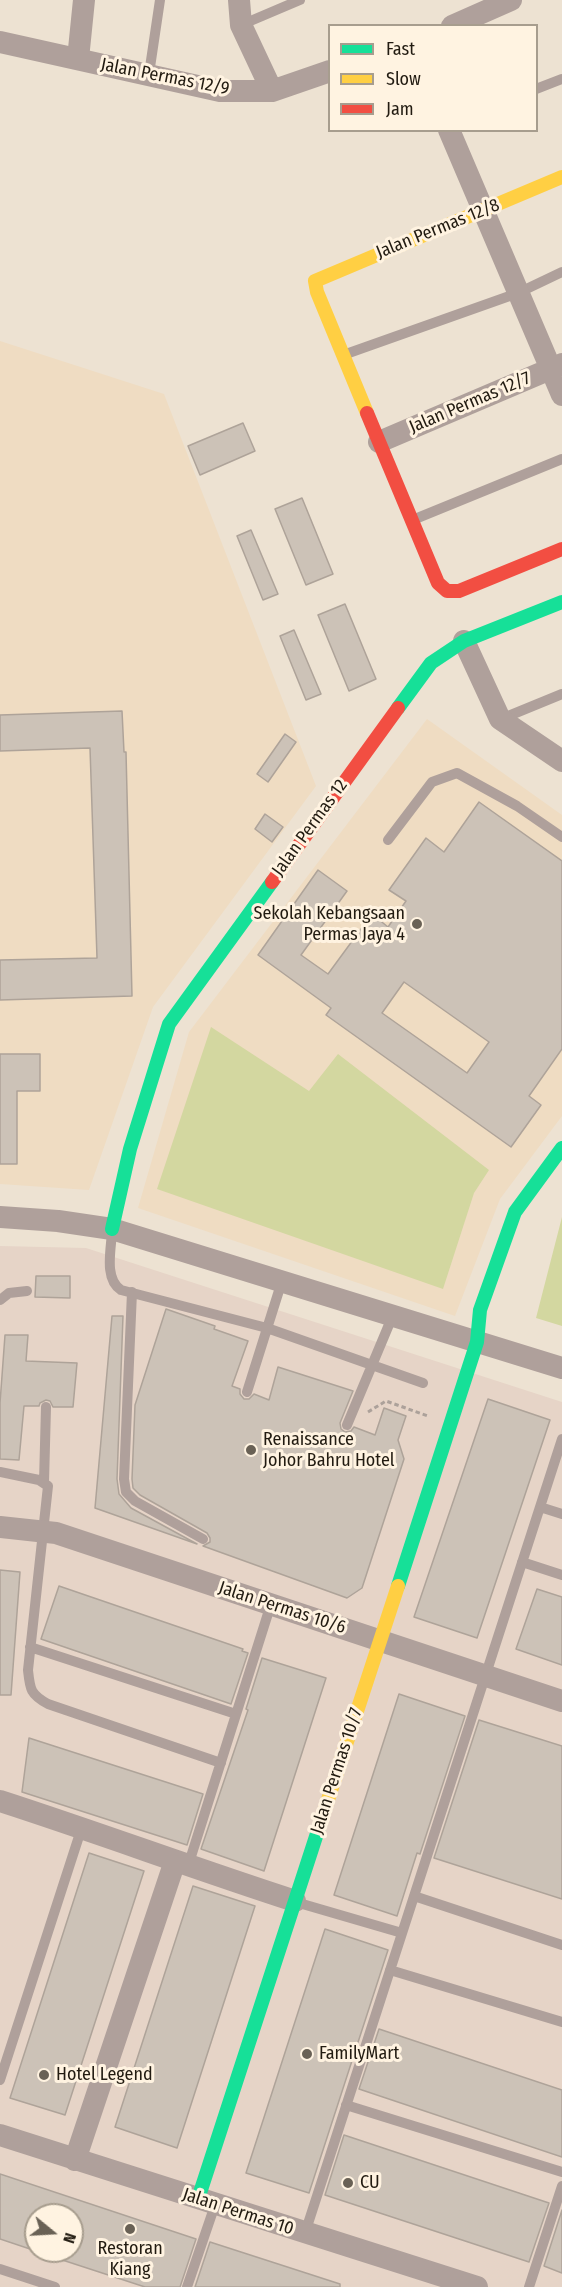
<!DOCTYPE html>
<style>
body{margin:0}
#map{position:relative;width:562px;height:2287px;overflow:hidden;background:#ede2d2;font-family:"Fira Sans Condensed",sans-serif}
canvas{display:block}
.legend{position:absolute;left:328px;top:24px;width:210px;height:108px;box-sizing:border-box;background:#fff3e1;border:2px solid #a79d8e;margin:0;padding:8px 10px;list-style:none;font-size:18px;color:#221b11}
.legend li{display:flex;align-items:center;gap:12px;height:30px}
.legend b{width:30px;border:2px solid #a79d8e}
.north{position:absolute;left:24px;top:2203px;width:60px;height:60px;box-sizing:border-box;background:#fff3e1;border:2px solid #a79d8e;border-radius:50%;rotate:108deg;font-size:16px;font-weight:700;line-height:24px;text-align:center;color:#221b11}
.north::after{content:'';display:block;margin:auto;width:21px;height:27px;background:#696155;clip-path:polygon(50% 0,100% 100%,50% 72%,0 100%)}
</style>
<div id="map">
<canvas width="562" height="2287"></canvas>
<ul class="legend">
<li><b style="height:8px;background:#16e098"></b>Fast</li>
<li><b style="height:8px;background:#ffcf43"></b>Slow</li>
<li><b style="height:8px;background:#f24e42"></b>Jam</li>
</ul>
<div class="north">N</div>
</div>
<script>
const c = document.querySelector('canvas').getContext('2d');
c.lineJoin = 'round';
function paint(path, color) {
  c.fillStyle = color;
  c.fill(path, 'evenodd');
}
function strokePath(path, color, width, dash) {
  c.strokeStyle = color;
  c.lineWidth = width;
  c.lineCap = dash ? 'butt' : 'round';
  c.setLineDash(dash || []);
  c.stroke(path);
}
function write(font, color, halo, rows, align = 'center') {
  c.font = font + ' "Fira Sans Condensed",sans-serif';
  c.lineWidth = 6;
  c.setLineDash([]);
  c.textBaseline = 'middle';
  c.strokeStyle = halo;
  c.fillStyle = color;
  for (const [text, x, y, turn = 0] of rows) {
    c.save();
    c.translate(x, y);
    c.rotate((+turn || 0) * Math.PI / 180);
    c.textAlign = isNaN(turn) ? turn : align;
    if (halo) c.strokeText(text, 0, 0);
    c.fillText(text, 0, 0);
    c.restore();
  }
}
const commercial = new Path2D(`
 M0,1246L86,1248L562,1402V2287H0ZM36,2215H72V2251H36Z`);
const built = new Path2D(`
 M0,341L164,394L316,786L153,1007L89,1190L0,1184Z
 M427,719L562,815V1116L500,1199L455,1316L138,1208L189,1032Z`);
const green = new Path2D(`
 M211,1027L309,1091L338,1054L489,1170L474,1193L443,1289L157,1189Z
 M562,1217V1326L536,1318Z`);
const building = new Path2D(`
 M243,423L255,451L200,475L188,446Z
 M302,498L333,574L306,585L275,509Z
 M251,530L278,594L263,600L237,536Z
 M345,604L376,679L349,691L318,615Z
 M294,630L321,694L306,700L280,636Z
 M122,711L124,752H126L132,996L0,1000V960L97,958L90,748L0,751V715Z
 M285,734L296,742L268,782L257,774Z
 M479,802L562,861V1049L529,1096L541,1105L511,1147L326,1015L331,1008L258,955L318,870L347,891L301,955L328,974L372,914L388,927L406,901L389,890L426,838L444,852ZM404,982L489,1042L467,1073L382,1013Z
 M265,814L283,827L272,842L255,829Z
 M0,1054H40V1091H17V1164H0Z
 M36,1276H70V1298L35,1297Z
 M166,1309L215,1326L214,1329L248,1341L232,1386L240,1389V1394L244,1399H249L254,1394L269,1400L278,1367L353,1391L340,1423L341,1429L345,1432L351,1431L354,1427L375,1435L384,1408L406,1416L398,1440L404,1459L362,1588L347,1598L203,1546L210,1542V1538L207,1533L140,1495L133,1488L132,1479L135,1405Z
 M112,1316H123L117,1479L119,1494L131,1508L197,1544L95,1508Z
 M5,1335H28L26,1361L77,1363L73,1407H53L50,1401L46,1400L40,1403L39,1406H24L19,1460L0,1459V1403Z
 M488,1399L550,1420L477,1638L414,1617Z
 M0,1570L20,1572L11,1695H0Z
 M59,1586L243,1649L242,1651L248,1653L231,1704L41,1639Z
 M537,1589L562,1597V1665L516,1649Z
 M262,1658L326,1678L264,1871L201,1849L248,1710L246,1709Z
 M399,1694L465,1716L420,1854L417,1853L397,1916L334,1895Z
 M479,1720L562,1746V1899L434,1858Z
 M29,1738L203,1794L187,1845L22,1792Z
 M89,1853L144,1871L65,2115L10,2098Z
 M193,1886L255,1906L177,2148L115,2127Z
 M325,1929L388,1950L309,2193L246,2173Z
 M379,2029L562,2090V2157L359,2089Z
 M344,2135L549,2203L529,2262L325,2195Z
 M0,2174L196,2239L180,2287H145L44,2254L45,2251H72V2215H36V2251L0,2239Z
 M562,2210V2273L544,2266Z
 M210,2242L340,2284V2287H195Z`);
const path = new Path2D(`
 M368,1412L386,1401L428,1416`);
const lane = new Path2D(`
 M241,25L300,0
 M149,74L160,0
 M536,89L562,79
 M346,354L518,293L562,272
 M415,519L562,459
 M501,719L562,694
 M388,840L432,782L457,773L517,806L562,837
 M112,1232C111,1250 104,1279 121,1290L267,1328L423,1383
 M132,1292L124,1479L126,1492L135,1501L203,1539
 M0,1300L9,1293L27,1291
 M247,1392L282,1281
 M347,1425L393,1315
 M0,1472L39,1480L48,1486L28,1670C30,1689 30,1694 48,1704L221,1763
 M44,1482L46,1407
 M540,1507L562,1514
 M522,1562L562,1575
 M30,1647L236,1714
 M188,1866L271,1604
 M414,1896L562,1945
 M299,1903L402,1933
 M390,1970L562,2022
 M0,2080L82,1827
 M346,2105L562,2172
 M305,2233L562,1439
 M0,2269L55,2287
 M187,2287L215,2205
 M529,2287L562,2186`);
const street = new Path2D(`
 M239,0L241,25L272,91
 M452,26L511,0
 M0,42L220,91H272L330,71
 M78,59L84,0
 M449,130L562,395
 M379,442L562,364
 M464,641L500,719L562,761
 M0,1217L58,1221L112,1229L562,1368
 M0,1527L56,1533L562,1701
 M0,1801C99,1833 196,1869 295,1901
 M0,2135L477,2287
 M75,2160L175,1861`);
const fast = new Path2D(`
 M398,708L431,663L464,641L562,602
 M112,1229L130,1149L169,1024L272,882
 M398,1586L477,1342L480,1310L515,1212L562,1148
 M198,2199L323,1815`);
const slow = new Path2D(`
 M367,413L317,292L315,281L562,177
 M323,1815L398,1586`);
const jam = new Path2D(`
 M367,413L438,583L447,591H459L562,549
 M272,882L398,708`);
const markers = [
 [417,924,6,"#696155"],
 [251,1450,6,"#696155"],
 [307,2054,6,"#696155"],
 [44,2075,6,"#696155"],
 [348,2183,6,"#696155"],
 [130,2229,6,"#696155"]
];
const streetNames = [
 ["Jalan Permas 12/9",165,77,11],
 ["Jalan Permas 12/8",438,229,-22],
 ["Jalan Permas 12/7",470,403,-23],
 ["Jalan Permas 12",310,828,-54],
 ["Jalan Permas 10/6",282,1608,18],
 ["Jalan Permas 10/7",337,1771,-72],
 ["Jalan Permas 10",238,2212,18]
];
const poiNames = [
 ["Sekolah Kebangsaan",405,914,"right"],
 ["Permas Jaya 4",405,935,"right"],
 ["Renaissance",263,1440],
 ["Johor Bahru Hotel",263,1461],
 ["FamilyMart",319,2054],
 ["Hotel Legend",56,2075],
 ["CU",360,2183],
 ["Restoran",130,2249,"center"],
 ["Kiang",130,2270,"center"]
];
paint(commercial, '#e6d4c7');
paint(built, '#efdcc2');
paint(green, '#d3d7a0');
paint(building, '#ccc2b7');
strokePath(building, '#aea399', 1.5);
strokePath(path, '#aca19a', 3, [4.5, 3]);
strokePath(lane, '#afa09b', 10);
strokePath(street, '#afa09b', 22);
strokePath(fast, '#16e098', 14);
strokePath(slow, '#ffcf43', 14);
strokePath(jam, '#f24e42', 14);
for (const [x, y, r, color] of markers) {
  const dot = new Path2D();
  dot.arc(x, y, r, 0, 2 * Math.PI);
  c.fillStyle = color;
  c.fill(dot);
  strokePath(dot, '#fff3e1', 2);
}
write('18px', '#221b11', '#fff3e1', streetNames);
write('18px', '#221b11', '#fff3e1', poiNames, 'left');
</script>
